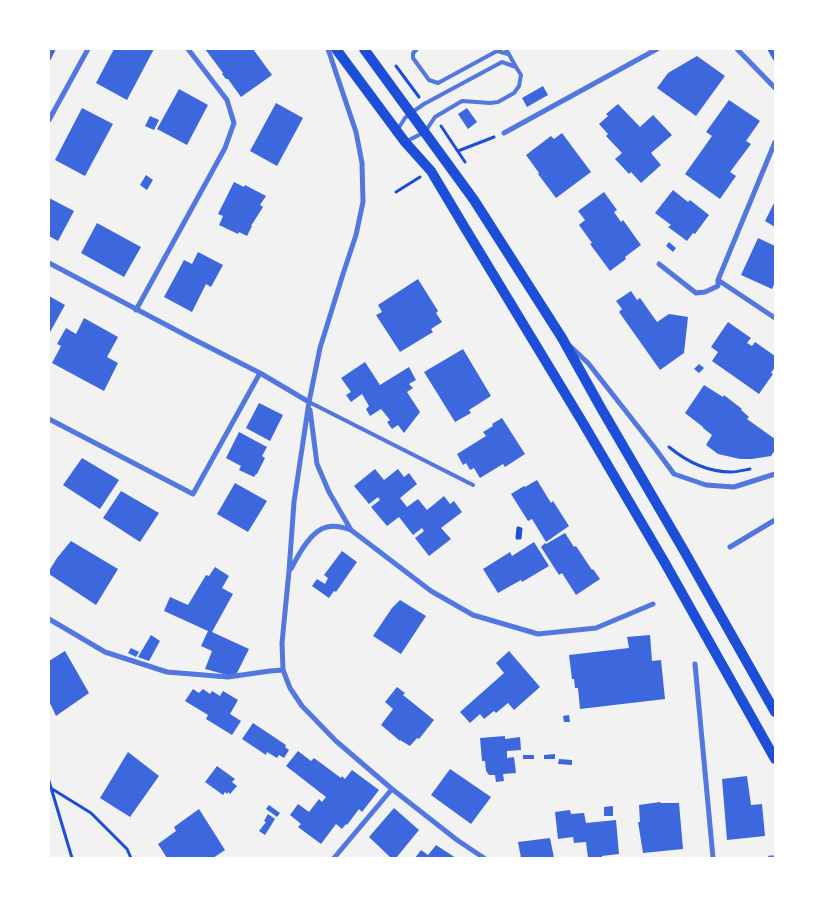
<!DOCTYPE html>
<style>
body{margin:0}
#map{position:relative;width:824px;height:907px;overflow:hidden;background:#f2f2f2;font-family:"PT Sans Narrow",sans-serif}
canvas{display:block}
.frame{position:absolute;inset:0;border:50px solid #fff;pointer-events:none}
</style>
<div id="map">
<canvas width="824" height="907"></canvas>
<div class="frame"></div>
</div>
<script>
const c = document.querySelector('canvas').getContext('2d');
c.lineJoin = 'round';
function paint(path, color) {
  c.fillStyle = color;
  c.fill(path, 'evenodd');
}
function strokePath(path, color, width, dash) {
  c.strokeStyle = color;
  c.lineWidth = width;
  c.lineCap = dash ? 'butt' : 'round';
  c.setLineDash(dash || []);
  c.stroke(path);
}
const building = new Path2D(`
 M49,49H56L49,63Z
 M114,49H154L127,100L96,83Z
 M205,49H253L272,75L241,97L228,79H226L222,74L223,73Z
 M767,49H775V63Z
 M697,56L725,76L696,116L657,88L668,73Z
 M543,86L548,95L527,107L522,98Z
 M179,89L208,105L187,145L157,129Z
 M729,100L760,121L746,141L751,144L730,172L736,176L720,199L685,174L712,136L706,132Z
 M276,103L303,118L277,166L250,151Z
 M618,104L640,127L653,115L672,135L651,153L661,165L641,183L631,172L629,174L615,159L622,153L606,136L608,134L599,124L608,116L606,114Z
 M82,108L113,124L85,176L55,160Z
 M467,108L477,122L468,129L458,114Z
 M150,116L159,120L154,130L145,126Z
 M562,133L591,172L556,198L538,174L539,173L526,155L551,136L554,139Z
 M146,175L153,180L147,190L140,185Z
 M234,182L244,187L245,185L266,196L260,205L263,207L251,226H252L247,236L239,232L238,234L219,225L223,216L218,214Z
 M673,190L688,202L690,200L709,215L695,234L693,233L687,241L668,227L671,225L655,213Z
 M604,192L617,210L614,212L621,222L623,220L641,245L625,257L626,259L610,271L590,244L592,243L579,225L585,220L578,211Z
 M49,198L74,211L58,241L49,236Z
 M775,201V227L765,221Z
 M97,223L141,247L124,277L81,253Z
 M758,238L775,246V282L772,289L741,275Z
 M669,242L676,248L673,252L666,246Z
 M198,252L223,265L211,287L206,284L192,312L164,297L184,260L192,264Z
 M418,279L438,311L436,313L442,322L431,329L433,332L400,352L376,315L382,312L378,305Z
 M631,291L637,300L640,298L657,322L669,314L688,317L684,353L660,370L619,312L622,309L616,301Z
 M49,296L65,305L49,334Z
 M84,318L118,337L107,357L118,363L104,391L52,363L61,346L57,344L66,328L76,334Z
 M728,322L751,338L747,343L752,346L755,342L775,356V367L771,373L773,374L759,394L712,361L718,352L711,347Z
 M463,349L491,396L469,410L471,413L455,422L424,372Z
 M365,362L380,385L409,367L416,380L409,384L413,388L407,392L420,412L404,433L398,425L392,429L387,422L390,420L381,409L370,416L366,409L369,406L362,394L351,402L346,395L351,392L341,378Z
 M699,364L704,368L699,373L694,369Z
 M704,385L723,397L724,395L742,409L741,410L749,417L747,419L775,439V450L771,456L752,459H740L718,454L706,445L712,435L703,428V427L685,413Z
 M259,403L283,415L270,441L246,428Z
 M502,418L525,454L505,467L503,464L480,478L474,468L470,470L466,463L463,465L457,454L486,436L483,432L493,426L492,424Z
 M239,432L267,447L262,456L265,458L257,474H256L254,477L239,470L241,466L226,458Z
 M82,458L119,480L100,509L63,485Z
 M375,469L384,480L398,469L404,477L409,473L417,484L400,498L407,507L418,499L427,510L444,496L450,504L454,501L462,512L441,528L451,539L429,556L415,538L424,531L422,528L413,535L399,517L387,526L371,507L380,500L378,497L369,504L354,486Z
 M537,480L551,503L553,501L569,526L546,542L532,519L528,521L511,494L524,486L525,487Z
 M235,483L267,501L248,532L217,514Z
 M121,491L159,513L140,542L103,518Z
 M565,533L574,547L576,546L592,570L593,569L600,579L576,595L562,573L559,575L541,547L545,543L546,544Z
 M71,541L118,569L96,605L49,574V571L57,558Z
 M534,542L549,566L522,582L521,580L498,593L483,569L510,552L512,556Z
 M342,551L357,562L336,592L334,591L329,598L312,586L317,579L325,584L328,578L324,575Z
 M215,567L229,576L222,588L233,594L212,632L249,649L237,673L231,676L205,669L212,651L201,646L208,631L164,611L170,597L188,605L206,575L209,576Z
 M400,600L426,616L401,654L373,636L392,608Z
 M151,635L160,641L149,661L138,657Z
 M650,635L652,661L661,660L665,699L580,709L578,688H575L574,679H572L569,655L629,648L627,637Z
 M131,648L139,652L136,657L128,653Z
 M65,651L89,693L56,716L49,701V661Z
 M509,651L540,687L514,710L508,703L496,713L494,711L484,719L480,714L470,723L460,712L504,673L496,663Z
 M397,687L405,693L403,695L434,720L419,739L417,738L410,746L400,740V741L381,725L393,709L385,702Z
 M193,689L199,693L203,689L210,694L212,691L220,696L223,691L238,700L230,714L241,721L232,735L206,719L208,715L185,701Z
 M569,715L570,722H564L563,716Z
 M253,723L286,745L285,747L289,750L284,758L279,755L277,758L267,752L266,755L242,739Z
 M505,736V739L520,737L521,750L507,751V758L514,757L516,773L503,774L504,781L496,782L495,775H489L486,771L485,761H482L480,738Z
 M298,751L311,761L314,758L341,778L342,776L345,779L352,770L379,790L362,812L359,809L347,825L346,824L342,829L336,824L321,844L298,827L301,824L290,815L298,804L309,812L319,799L322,802L326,797L286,766Z
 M128,752L159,776L130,817L100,798Z
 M555,754V759H544V755Z
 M523,755H534V759H523Z
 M559,759L572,760V765L558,764Z
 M217,766L235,779L232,782L237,786L230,794L228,792L227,794L225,792L223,795L205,782Z
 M450,769L491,797L471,824L431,795Z
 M747,776L751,805L762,804L765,836L727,840L722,779Z
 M660,802L661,803H679L683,849L643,853L638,822H640L639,805Z
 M269,805L280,813L277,817L266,809Z
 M613,806V816H604V807Z
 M394,808L419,830L396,858H391L369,837Z
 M199,809L225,850L213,858H167L158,844L176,831L174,827Z
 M570,810L571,814L584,813L586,823L616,820L619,854L602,856V858H588L586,842L574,843L573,837L558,839L555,812Z
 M268,814L275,819L265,835L259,831L266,822L264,821Z
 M550,838L554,858H521L518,842Z
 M436,845L456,858H415L421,850L428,855Z`);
const path = new Path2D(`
 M396,66L419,97
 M441,126L465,162
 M458,151L494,137
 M396,192L420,177
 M669,447C686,461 707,472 731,472C737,472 744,470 750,469
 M518,528L521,529L520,538H517Z
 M49,781L72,858
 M49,787L91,813L127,849L131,858`);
const service = new Path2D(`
 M417,49L413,53V58L429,80L438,83L497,51L508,54
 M506,49L516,67
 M398,129L405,118L411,113L424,104L502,62L516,67L521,75L519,86L514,93L498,102L490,103L462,101L435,117L425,132L405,142
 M309,402L473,485`);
const minor = new Path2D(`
 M328,49L356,132L362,163L363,202L356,235L343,274L320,348L309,402L294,502L289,571L282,643L283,670L290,688L302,706L336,741L392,789L457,840L484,858
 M737,49L775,88
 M49,120L88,49
 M504,133L657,49
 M49,263L191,338L260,373L309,402
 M659,264L696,293L705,292L718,286V280L775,318
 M718,280L775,142
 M136,310L225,148L234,123L227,100L188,49
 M571,347L588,363L654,447L674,474L706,485L734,487L775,474
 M310,410L317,464L329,492L351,530L431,591L473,615L538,634L596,628L653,604
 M49,419L193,494L260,373
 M730,547L775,520
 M291,569C298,555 311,530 327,527C335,525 343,527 351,530
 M49,619L105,652L167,672L228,677L270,671L283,670
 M695,664L713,858
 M334,858L392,789
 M770,858H775`);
const secondary = new Path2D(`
 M336,49L405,142L431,171L465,228L583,423L665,563L775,759
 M364,49L474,200L562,338L601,408L683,549L775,712`);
paint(building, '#3d67dc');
strokePath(path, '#1d4ed8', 3);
strokePath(service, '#5277de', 4);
strokePath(minor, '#5277de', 5);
strokePath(secondary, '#1d4ed8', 10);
</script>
